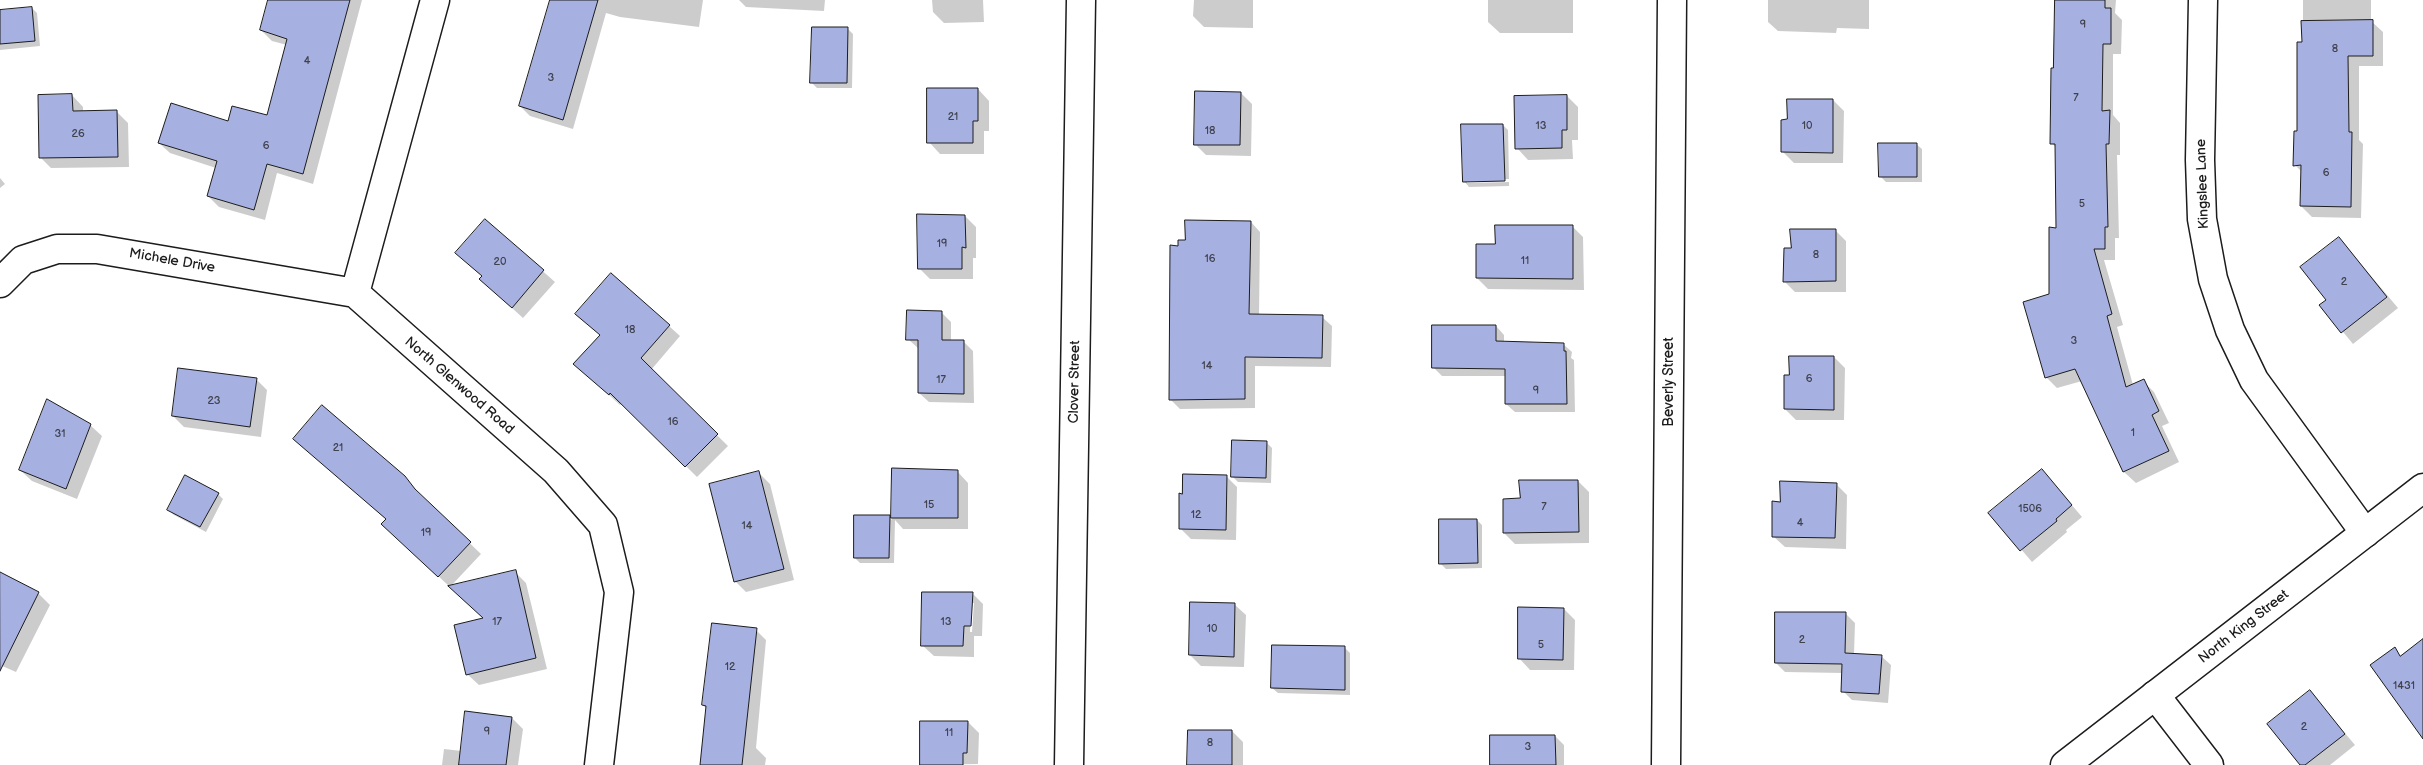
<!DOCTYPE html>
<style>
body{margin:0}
canvas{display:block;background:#fff}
</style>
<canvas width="2423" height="765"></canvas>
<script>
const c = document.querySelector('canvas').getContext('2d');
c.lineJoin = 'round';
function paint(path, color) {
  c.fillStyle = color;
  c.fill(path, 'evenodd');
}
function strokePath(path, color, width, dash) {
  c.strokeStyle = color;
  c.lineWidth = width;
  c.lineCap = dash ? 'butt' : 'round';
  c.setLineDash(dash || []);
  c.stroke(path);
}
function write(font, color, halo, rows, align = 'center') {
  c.font = font + ' "Balsamiq Sans",sans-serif';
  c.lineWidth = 4.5;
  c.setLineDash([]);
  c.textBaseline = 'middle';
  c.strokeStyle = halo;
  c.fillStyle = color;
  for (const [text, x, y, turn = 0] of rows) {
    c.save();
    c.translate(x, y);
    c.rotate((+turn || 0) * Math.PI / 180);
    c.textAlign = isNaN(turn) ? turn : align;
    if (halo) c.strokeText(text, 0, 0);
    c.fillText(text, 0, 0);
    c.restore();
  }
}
const shadow = new Path2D(`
 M269,0H362L313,184L277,173L265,220L219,207L208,196L216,168L170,153L159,143L229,123L267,117L287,45L272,41L261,30Z
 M554,0H703L699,27L620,17L606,13L573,129L530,116L520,106Z
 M739,0H825L824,11L746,7Z
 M932,0H983L984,22L944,23L933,12Z
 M1194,0H1253V28L1204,27L1193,16Z
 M1488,0H1573V33H1500L1488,22Z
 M1768,0H1869V29L1837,28L1836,33L1778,31L1768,22Z
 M2056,0H2116L2115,13L2122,20L2121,54H2113V115L2120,123V155H2117L2119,238H2115V260H2104L2123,325L2117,327L2133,385L2143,381L2154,392L2169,423L2162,426L2179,462L2136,483L2124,472L2082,381L2057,388L2046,377L2057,229L2056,148L2052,143Z
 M2303,0H2371V21L2383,32V66H2359V140L2363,144L2361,218L2312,217L2301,206L2302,172L2295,165L2303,43Z
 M32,8L37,13L40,46L0,50V11Z
 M847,28L853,34L852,88H817L812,83Z
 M978,89L989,101V131H984V154H940L929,142Z
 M1241,93L1252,104L1251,156L1206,155L1195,144Z
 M72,95L83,107V112H117L128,123L129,167L51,168L40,157Z
 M1567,96L1578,107V140H1572L1573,159L1528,160L1517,148Z
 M1833,100L1844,111L1843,163H1794L1783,152Z
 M1503,125L1508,130L1509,179L1467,180V183L1509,182V186L1469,187L1464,181Z
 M1916,144L1922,149V182H1886L1880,176Z
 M0,178L5,184L0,188Z
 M965,216L976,227V258H973V279H930L919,268Z
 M485,220L555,282L523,318L492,290L481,279L483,277L468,264Z
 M1251,222L1260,232L1259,316L1322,317L1332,326L1331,367L1255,366V408L1180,409L1170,399L1180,247Z
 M1572,226L1583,237L1584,290L1488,289L1477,278L1497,245Z
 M1835,230L1846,241V292H1795L1784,281Z
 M2339,238L2398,308L2353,344L2321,305L2327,301Z
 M941,312L951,322V341H963L973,351L974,403L929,402L919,393V349L908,339Z
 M669,326L680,336L651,370L728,446L697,477L622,403L620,405L575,364Z
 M1496,326L1504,335V342L1563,344L1572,352L1571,358L1574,360L1575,412H1515L1506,404V376H1442L1434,368Z
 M1834,357L1845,368L1844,420H1796L1785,409L1790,376Z
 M256,379L267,390L261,437L184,427L173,416Z
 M90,425L102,436L77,499L32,481L20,470Z
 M294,439L404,477L424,499L481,554L450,587L394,535L387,520Z
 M1266,442L1272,448L1271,483L1238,482L1233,477Z
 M893,469L957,471L968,483V529H903L895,520L894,563H860L855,558L889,517L892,520Z
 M2042,470L2082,517L2066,530L2067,532L2032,562L1990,513Z
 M759,473L770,484L794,580L746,592L735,581Z
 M1226,476L1237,487L1236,540L1191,539L1180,528Z
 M1578,481L1589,492V543L1515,544L1504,533L1521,500Z
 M1836,484L1847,495L1846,549L1785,547L1773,536L1781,503Z
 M218,494L223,499L206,532L174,515L168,510Z
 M1477,520L1482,525V568L1446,569L1440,563Z
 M515,572L526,583L547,669L479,685L467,674L485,619Z
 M0,574L39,594L50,605L16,672L0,665Z
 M972,593L983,604L982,636H974V657L934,656L922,645ZM971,603H974L972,632H970Z
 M1234,604L1246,615L1244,667L1201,666L1190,655Z
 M1564,609L1575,620L1574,670H1530L1519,658Z
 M1845,613L1855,623L1854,654L1881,656L1891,665L1888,703L1852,700L1843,691V673L1785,672L1776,663Z
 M755,629L766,640L756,748L766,758L765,765H701L707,709L703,705Z
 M1345,648L1350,653V695L1278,693L1272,688Z
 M2310,692L2355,745L2330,765H2302Z
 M512,718L523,729L518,765H442L444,749L462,751Z
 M968,722L979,733L978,764L922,765Z
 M1232,731L1243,742V765H1189Z
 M1555,736L1564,745V765H1491Z`);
const building = new Path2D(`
 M268,0H350L303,174L267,164L254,210L207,196L217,161L158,143L171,103L228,121L232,106L267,115L287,39L260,30Z
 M550,0H598L563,120L519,106Z
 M2055,0H2105V8H2111V44H2103L2102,111L2110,110L2109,144H2106L2108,227H2105V249H2094L2112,314L2107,316L2126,387L2144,379L2159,411L2152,415L2169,451L2123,472L2075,369L2045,378L2023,302L2049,294V227L2056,228L2055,144H2050L2051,68H2053Z
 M32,7L35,41L0,44V10Z
 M2373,20V56H2348L2349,132H2352L2351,207L2300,206L2301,165L2293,166L2294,131H2297V42H2302L2301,21Z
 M812,27H848L847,83H810Z
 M927,88H978V121H973V143H927Z
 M1195,91L1241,92L1240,145H1194Z
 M72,94L73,111L117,110L118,157L39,158L38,95Z
 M1567,95V130H1562V148L1515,149L1514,96Z
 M1787,99H1833V153L1781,152V120L1787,119Z
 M1461,124H1503L1505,181L1463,182Z
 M1878,143H1917V177H1879Z
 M917,214L965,215L966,248L962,247V269H918Z
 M485,219L544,270L512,308L479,279L482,276L455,253Z
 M1185,220L1251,221L1249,314L1323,315L1322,358L1245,357V399L1169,400L1170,245L1178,246V240H1185Z
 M1495,225H1573V279L1476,278V244H1495Z
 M1790,229H1836V281L1783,282L1784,248H1791Z
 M2339,237L2387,297L2341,333L2319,305L2326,300L2300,267Z
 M611,273L670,325L641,358L718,434L685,467L610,393L609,395L573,364L600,335L575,314Z
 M907,310L942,311V340H964V394L918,393V340H906Z
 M1432,325H1496V341L1564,343V351H1566L1567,404H1505V369L1432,368Z
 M1789,356H1834V410L1784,409V375H1789Z
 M178,368L257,378L250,427L172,416Z
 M47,399L91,424L66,489L19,470Z
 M322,405L405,476L415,489L471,542L438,577L381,524L386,519L293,439Z
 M1232,440L1267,441L1266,478L1231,477Z
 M892,468L958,470V518H891Z
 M2042,469L2072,505L2056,519L2057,521L2020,551L1988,513Z
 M759,471L784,569L734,582L709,484Z
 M1183,474L1227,475L1226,530L1179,529V493L1182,494Z
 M185,475L219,493L200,527L167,510Z
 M1519,480H1578L1579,532L1503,533V499L1520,498Z
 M1780,481L1837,483L1835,538L1772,537V501L1780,502Z
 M854,515H890L889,558H854Z
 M1439,519H1477L1478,563L1439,564Z
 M516,570L536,658L466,675L454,625L483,618L448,586Z
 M0,572L39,592L0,671Z
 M922,592H973L971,626H964L963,646H921Z
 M1190,602L1235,603L1234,657L1189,655Z
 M1518,607L1564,608L1563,660L1518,659Z
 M1775,612H1846L1845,653L1882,655L1879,694L1841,692L1842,664L1775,663Z
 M712,623L757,628L742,765H700L706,706L702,705Z
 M2423,639V739L2370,665L2395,647L2400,656Z
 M1272,645L1345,646V690L1271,688Z
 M2310,690L2345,734L2305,765H2300L2267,724Z
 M465,711L512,717L506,765H459Z
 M920,721H968L967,753H963V765H920Z
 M1188,730H1232V765H1187Z
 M1490,735H1555L1556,765H1490Z`);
const minor = new Path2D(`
 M435,0L355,293L556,471L603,525L619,592L599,765
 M2203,0L2200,160L2202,219L2213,279L2230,330L2254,380L2365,533
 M0,283L23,260L57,249H97L355,293
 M2155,695L2209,765
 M1069,765L1081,0
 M1666,765L1672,0`);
const major = new Path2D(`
 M2065,765L2423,488`);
const numberNames = [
 ["9",2083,25],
 ["8",2335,49],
 ["4",307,61],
 ["3",551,78],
 ["7",2076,98],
 ["21",953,117],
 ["13",1541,126],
 ["10",1807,126],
 ["18",1210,131],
 ["26",78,134],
 ["6",266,146],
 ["6",2326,173],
 ["5",2082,204],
 ["19",942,244],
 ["8",1816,255],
 ["16",1210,259],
 ["11",1525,261],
 ["20",500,262],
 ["2",2344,282],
 ["18",630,330],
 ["3",2074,341],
 ["14",1207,366],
 ["6",1809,379],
 ["17",941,380],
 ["9",1536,391],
 ["23",214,401],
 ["16",673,422],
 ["1",2133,433],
 ["31",60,434],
 ["21",338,448],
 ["15",929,505],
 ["7",1544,507],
 ["1506",2030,509],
 ["12",1196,515],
 ["4",1800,523],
 ["14",747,526],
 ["19",426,533],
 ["17",497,622],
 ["13",946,622],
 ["10",1212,629],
 ["2",1802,640],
 ["5",1541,645],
 ["12",730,667],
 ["1431",2404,686],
 ["2",2304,727],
 ["9",487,732],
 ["11",949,733],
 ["8",1210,743],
 ["3",1528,747]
];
const streetNames = [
 ["Kingslee Lane",2203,184,-92],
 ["Michele Drive",172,261,10],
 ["Clover Street",1075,382,-89],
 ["Beverly Street",1669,382,-90],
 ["North Glenwood Road",459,386,41],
 ["North King Street",2244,627,-38]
];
paint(shadow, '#0003');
paint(building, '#a7b1e1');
strokePath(building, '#1c1c1c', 1);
strokePath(minor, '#1c1c1c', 31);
strokePath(major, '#1c1c1c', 31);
strokePath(minor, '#fff', 28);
strokePath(major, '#fff', 28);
write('11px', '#3f414d', null, numberNames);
write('14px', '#1c1c1c', '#fff', streetNames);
</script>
